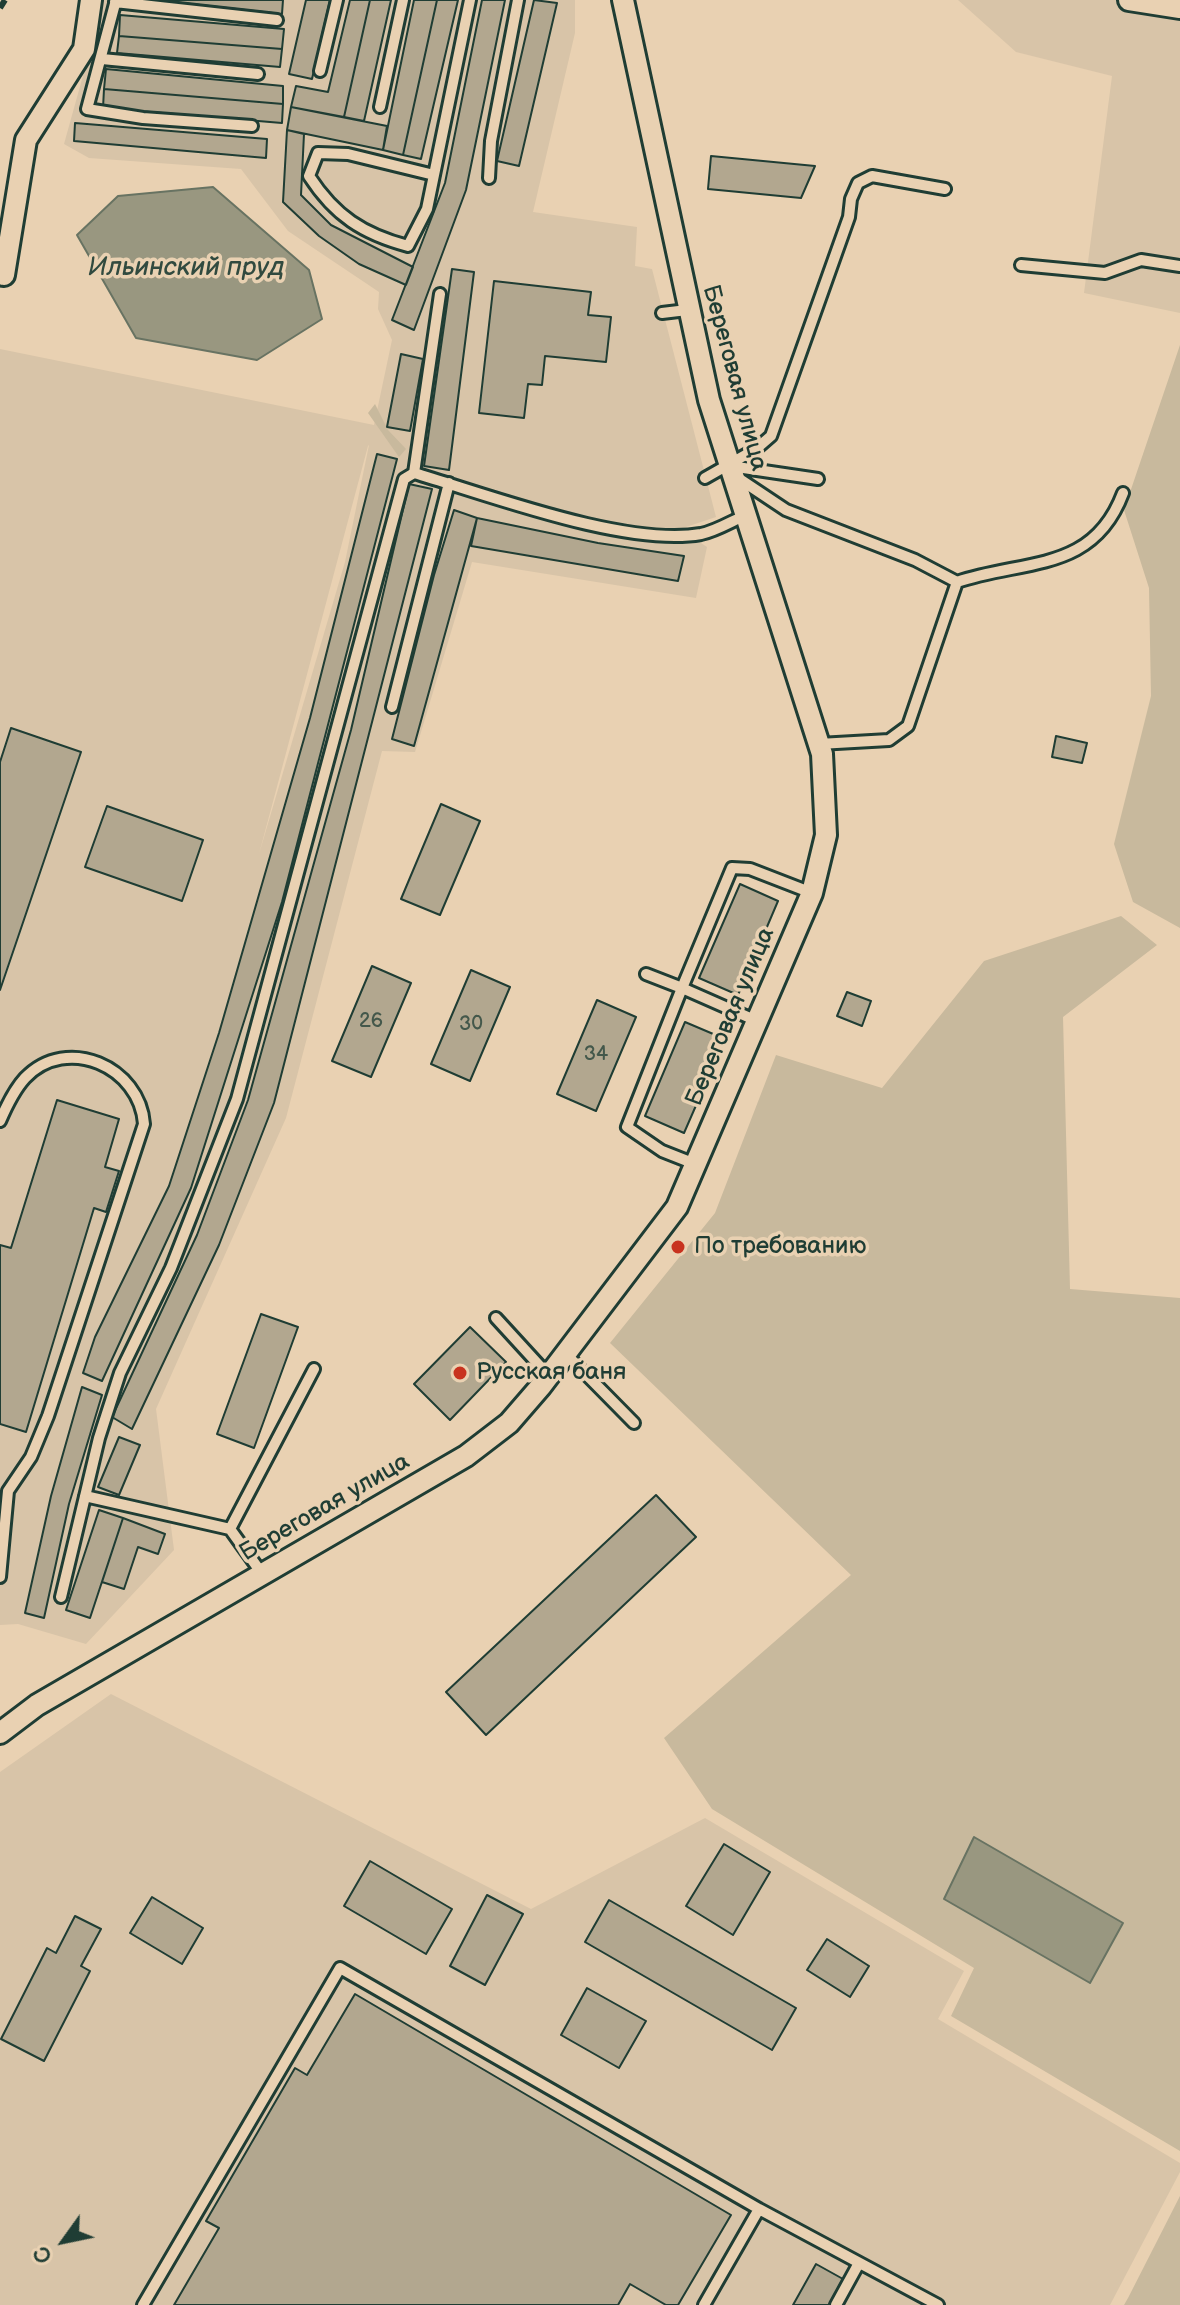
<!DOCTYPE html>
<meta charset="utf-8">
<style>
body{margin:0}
#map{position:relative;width:1180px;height:2305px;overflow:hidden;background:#e9d1b2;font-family:"Balsamiq Sans",sans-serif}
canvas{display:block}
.north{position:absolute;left:24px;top:2201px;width:80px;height:80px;-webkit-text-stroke:6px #e9d1b2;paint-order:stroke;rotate:237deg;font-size:22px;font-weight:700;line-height:32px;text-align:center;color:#1f3d34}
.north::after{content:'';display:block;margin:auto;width:28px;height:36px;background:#1f3d34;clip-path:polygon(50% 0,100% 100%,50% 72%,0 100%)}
</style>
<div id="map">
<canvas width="1180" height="2305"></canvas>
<div class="north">С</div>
</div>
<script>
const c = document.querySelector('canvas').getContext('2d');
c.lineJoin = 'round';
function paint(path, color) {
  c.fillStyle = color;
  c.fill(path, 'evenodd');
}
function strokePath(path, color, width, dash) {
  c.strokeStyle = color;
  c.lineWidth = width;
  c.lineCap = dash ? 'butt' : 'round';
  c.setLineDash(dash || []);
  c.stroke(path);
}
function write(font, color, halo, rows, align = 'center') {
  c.font = font + ' "Balsamiq Sans",sans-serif';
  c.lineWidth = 7;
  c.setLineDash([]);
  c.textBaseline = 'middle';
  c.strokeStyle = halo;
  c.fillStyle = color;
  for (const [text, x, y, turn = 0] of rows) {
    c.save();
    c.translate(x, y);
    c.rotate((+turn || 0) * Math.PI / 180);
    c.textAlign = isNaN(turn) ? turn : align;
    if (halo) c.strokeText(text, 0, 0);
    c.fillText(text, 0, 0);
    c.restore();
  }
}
const built = new Path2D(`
 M104,0H575V33L533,212L637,227L635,266L652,269L716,517L680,529L707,547L696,598L472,562L415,752L382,751L286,1118L156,1409L174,1550L86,1644L18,1624L0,1625V349L374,425L392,340L378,309L379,292L288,231L241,169L89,158L64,144ZM369,445L345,562L259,854L368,446Z
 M958,0H1180V313L1084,293L1112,76L1016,52Z
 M111,1694L531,1909L705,1818L964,1971L938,2019L1180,2163V2172L1110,2305H0V1772Z`);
const green = new Path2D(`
 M1180,345V928L1133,902L1114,844L1151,696L1149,588L1124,510Z
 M375,404L388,430L406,449L399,457L368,413Z
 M1121,916L1157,945L1063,1017L1070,1289L1180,1298V2151L951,2016L974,1968L712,1809L664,1738L851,1575L610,1343L715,1213L776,1055L882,1088L984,961Z
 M1180,2196V2305H1124L1128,2298Z`);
const water = new Path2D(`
 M213,187L309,270L322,319L257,360L136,338L77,235L118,196Z
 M974,1837L1123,1923L1090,1983L944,1899Z`);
const building = new Path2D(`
 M155,0H283L282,14Z
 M306,0H330L312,79L289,74Z
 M350,0H370L344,117L291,107L296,86L328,92Z
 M370,0H391L364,121L344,117Z
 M414,0H437L403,155L383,150Z
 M437,0H458L421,159L403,155Z
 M482,0H505L466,190L414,330L392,320L445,183Z
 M534,0L557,3L519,166L497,161Z
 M120,15L284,29L282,49L119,36Z
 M119,36L282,49L280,67L117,53Z
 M106,69L283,86V104L104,89Z
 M104,89L283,104L282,123L103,108Z
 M291,107L387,126L383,150L287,130Z
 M75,123L267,139L266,158L74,141Z
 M287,130L304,134L301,195L331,225L413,267L406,285L359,264L319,236L283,202Z
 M711,156L815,166L801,198L708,189Z
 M452,269L474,272L449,470L424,466Z
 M494,281L591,292L588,315L611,317L606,362L545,356L542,385L528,384L524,418L479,413Z
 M401,354L423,359L410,431L387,427Z
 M377,454L397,459L282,902L191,1188L102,1381L83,1373L95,1337L169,1186L219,1033L310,718Z
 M409,484L432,489L274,1103L219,1245L132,1429L112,1417L197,1235L248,1100L351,730Z
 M454,510L477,518L414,746L392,739L434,575Z
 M477,518L598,543L684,556L678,581L471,546Z
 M11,728L81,752L0,990V762Z
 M1056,736L1087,743L1082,763L1052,757Z
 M441,804L480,821L440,915L401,899Z
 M107,806L203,840L182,901L85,867Z
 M740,884L778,901L738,995L699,978Z
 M372,966L411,983L371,1077L332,1061Z
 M471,970L510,987L470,1081L431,1064Z
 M847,992L871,1001L862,1026L837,1016Z
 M597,1000L636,1017L596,1111L557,1094Z
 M685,1022L725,1039L684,1133L645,1116Z
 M57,1100L119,1119L105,1167L119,1171L106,1212L94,1208L26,1432L0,1424V1245L11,1248Z
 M261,1314L298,1327L254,1448L217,1434Z
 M470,1327L506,1362L450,1420L414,1384Z
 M82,1387L102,1395L69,1504L44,1618L25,1613L51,1496Z
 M119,1437L140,1445L119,1495L98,1487Z
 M656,1495L696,1537L486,1735L446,1692Z
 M99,1510L123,1518L90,1618L66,1610Z
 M123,1518L165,1534L158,1554L138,1547L124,1589L102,1582Z
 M724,1844L770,1872L733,1935L686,1906Z
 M370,1861L452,1909L426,1954L344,1906Z
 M487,1895L523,1914L485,1985L450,1966Z
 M152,1897L203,1928L182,1964L130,1933Z
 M609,1900L796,2008L772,2050L585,1942Z
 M75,1916L101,1929L81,1966L90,1971L44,2061L1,2039L47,1948L56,1953Z
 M827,1939L869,1966L850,1997L807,1970Z
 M587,1988L646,2021L619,2068L561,2035Z
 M355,1994L731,2215L678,2305H666L630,2284L618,2305H174L219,2228L206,2221L295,2068L307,2075Z
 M816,2264L843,2279L829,2305H793Z`);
const lane = new Path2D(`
 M116,0L87,109L143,118L252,126
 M115,2L277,20
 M102,59L258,74
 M320,71L337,0
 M380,107L403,0
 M434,175L348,154L318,153L309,176C335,216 363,234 408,246L427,209L470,0
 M489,178L491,141L518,0
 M1021,265L1105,273L1141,260L1180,266
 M440,294L414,473C489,495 626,547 701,534C716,531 732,521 746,515
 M662,313L687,310
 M730,466L818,479
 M735,476L786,510L915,560L957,582C1025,559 1093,573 1123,493
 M705,478L756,449L771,436L849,217L851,199L858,183L872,176L945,189
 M392,707L449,483
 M819,744L889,740L908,726L957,582
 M646,974L682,988L732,868L750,869L812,893
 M0,1121C6,1107 14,1090 25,1078C67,1034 140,1067 144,1124L48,1416L31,1457L8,1491L0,1577
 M695,1164L662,1151L627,1127L682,988L757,1021
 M496,1318L549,1376
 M566,1354L634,1423
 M85,1496L230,1529L263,1575
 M230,1529L314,1369
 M61,1597L99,1438L120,1373L171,1268L237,1099L404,479L414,473
 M759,2209L938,2305
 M143,2305L340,1968L759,2209L704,2305
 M836,2305L859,2263`);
const street = new Path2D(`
 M1129,0L1180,8
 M4,275L26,140L84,49L91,0
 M0,1733L37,1705L466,1456L509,1423L541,1386L677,1207L812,893L826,835L822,754L709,400L623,0`);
const rail = new Path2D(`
 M0,8L5,0`);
const markers = [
 [678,1247,8,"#c8321e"],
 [460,1373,8,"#c8321e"]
];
const numberNames = [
 ["26",371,1022],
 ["30",471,1025],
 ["34",596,1055]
];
const streetNames = [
 ["Береговая улица",734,378,75],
 ["Береговая улица",731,1017,-67],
 ["Береговая улица",325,1508,-30]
];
const poiNames = [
 ["По требованию",694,1247],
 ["Русская баня",476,1373]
];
const waterNames = [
 ["Ильинский пруд",186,268]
];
paint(built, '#d8c4a8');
paint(green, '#c8b99d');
paint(water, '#999780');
strokePath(water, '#687362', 2);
paint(building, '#b2a78f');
strokePath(building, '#1f3d34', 2);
strokePath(lane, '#1f3d34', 16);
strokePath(street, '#1f3d34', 26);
strokePath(lane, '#e9d1b2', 10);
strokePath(street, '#e9d1b2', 20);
strokePath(rail, '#1f3d34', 6, [12, 6]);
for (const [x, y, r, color] of markers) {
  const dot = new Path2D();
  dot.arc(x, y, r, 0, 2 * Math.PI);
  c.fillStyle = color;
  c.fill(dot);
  strokePath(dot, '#e9d1b2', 3);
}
write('20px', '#44584b', null, numberNames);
write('24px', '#1f3d34', '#e9d1b2', streetNames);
write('24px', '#1f3d34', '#e9d1b2', poiNames, 'left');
write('italic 26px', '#314a3f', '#e9d1b2', waterNames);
</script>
